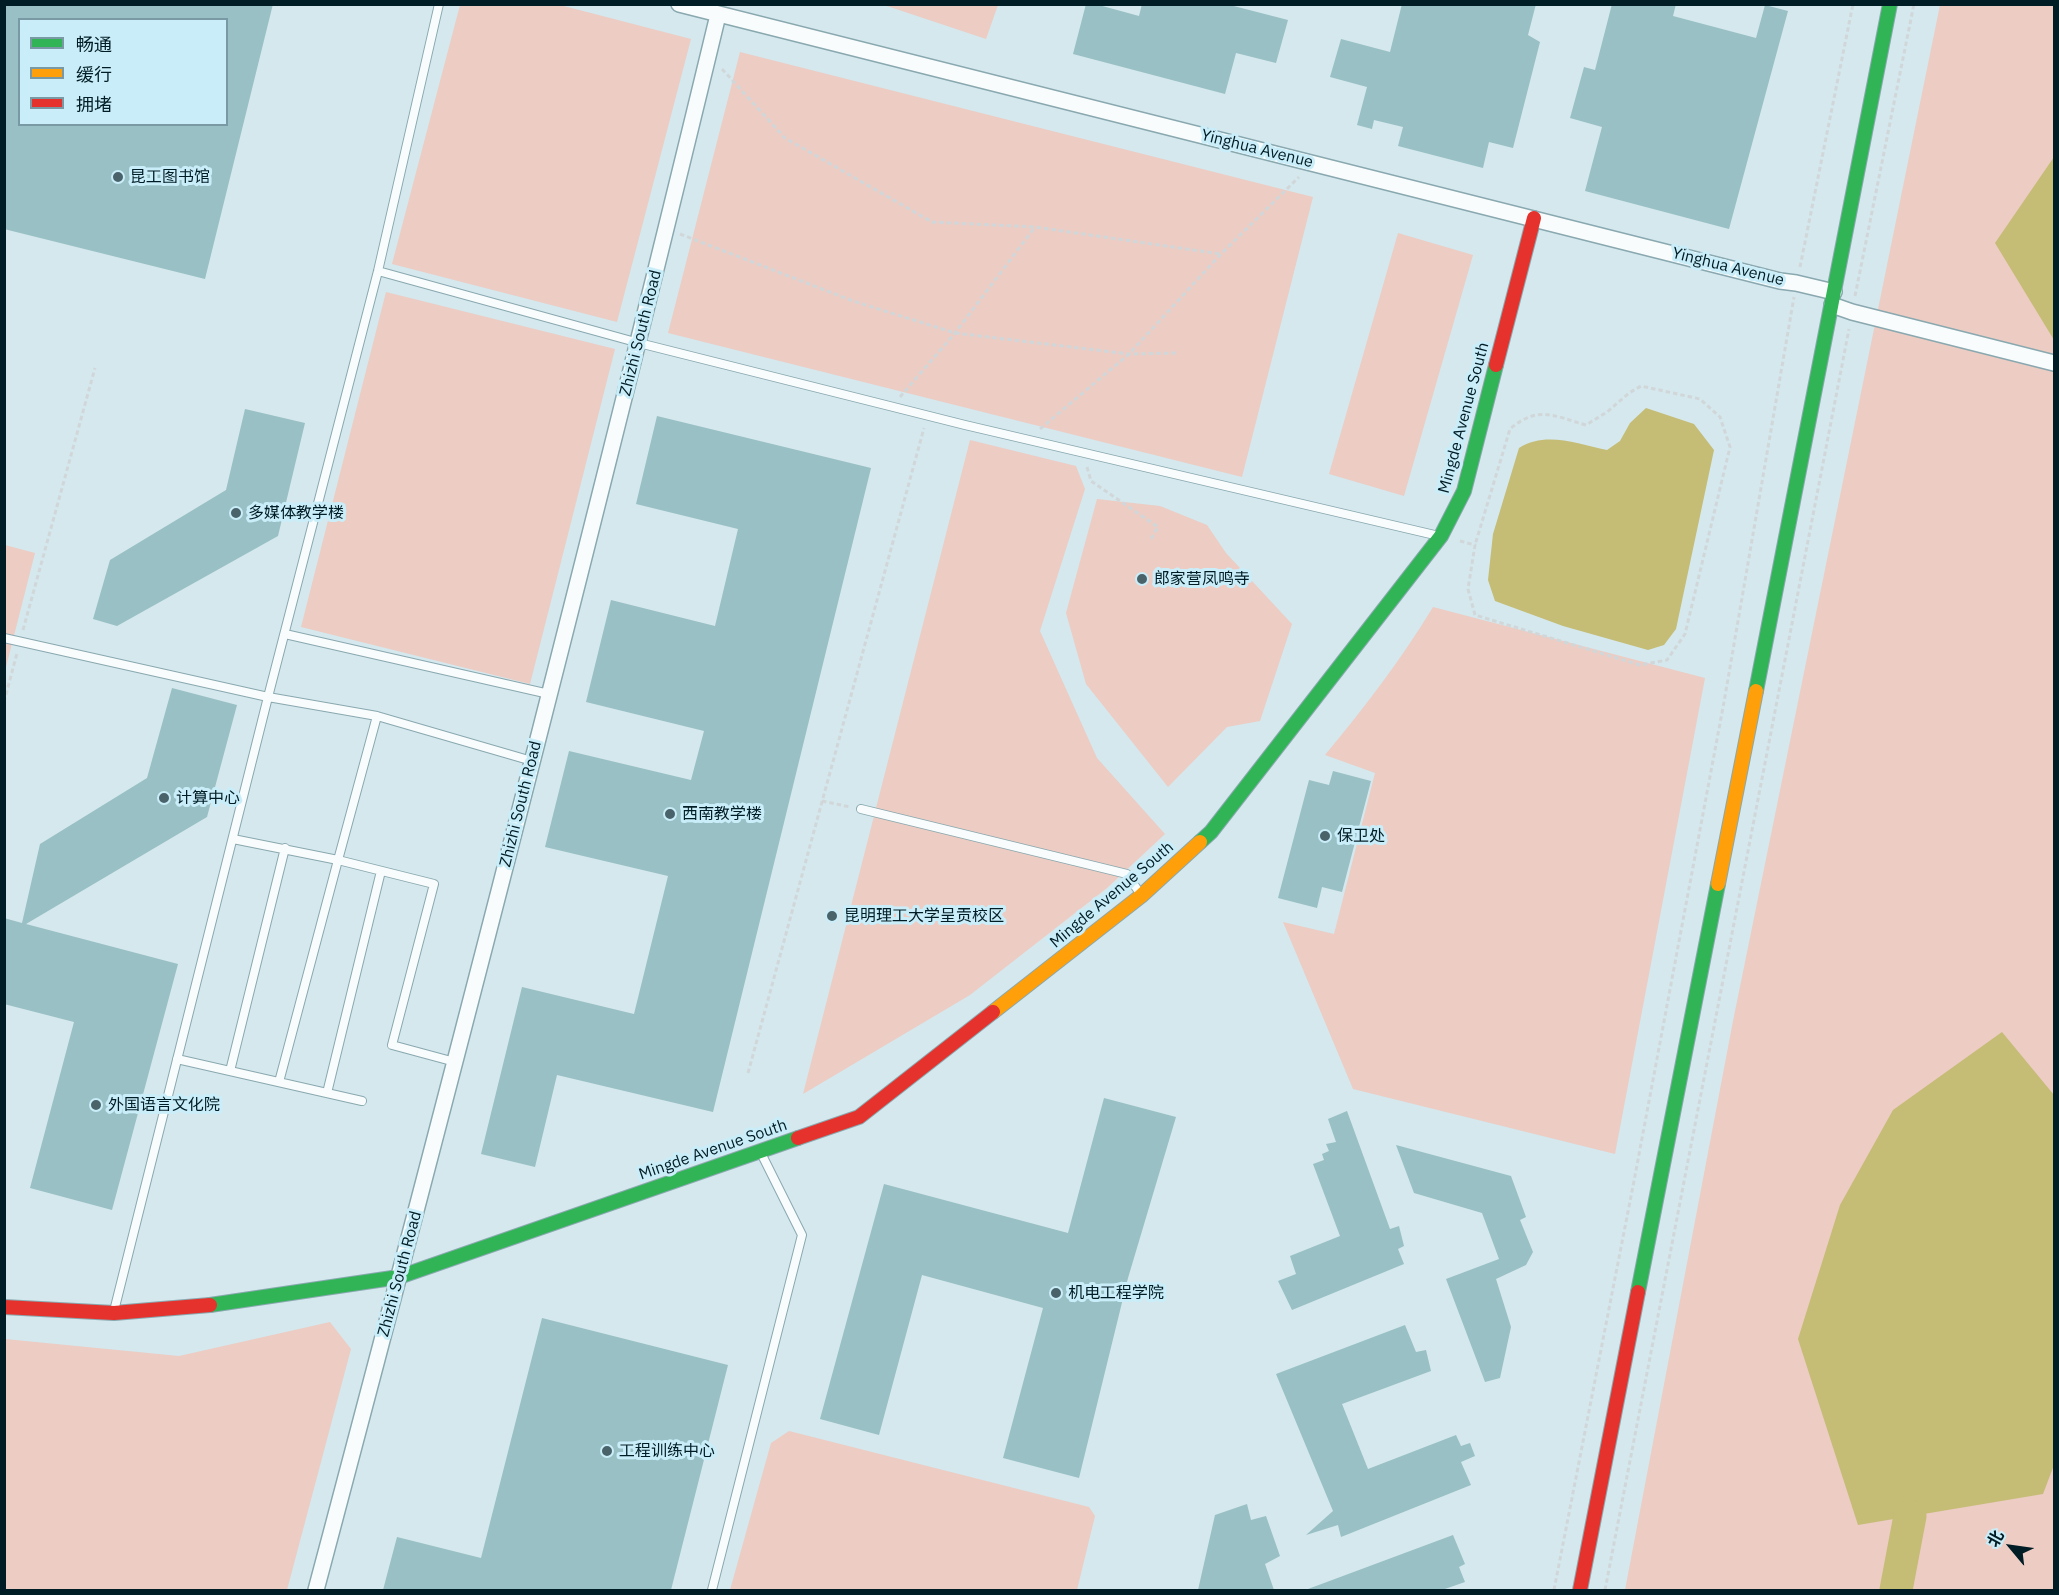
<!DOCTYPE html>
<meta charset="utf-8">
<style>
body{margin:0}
#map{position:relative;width:2059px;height:1595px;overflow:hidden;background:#d4e8ee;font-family:"IBM Plex Sans","Noto Sans SC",sans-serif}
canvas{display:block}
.frame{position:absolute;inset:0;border:6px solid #001c24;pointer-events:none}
.legend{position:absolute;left:18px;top:18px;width:210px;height:108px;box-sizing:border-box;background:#caeef9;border:2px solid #799aa4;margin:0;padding:8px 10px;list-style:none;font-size:18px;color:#001c24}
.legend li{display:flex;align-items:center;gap:12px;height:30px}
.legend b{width:30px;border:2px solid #799aa4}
.north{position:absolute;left:1981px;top:1517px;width:60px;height:60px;-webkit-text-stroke:4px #caeef9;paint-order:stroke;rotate:299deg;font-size:16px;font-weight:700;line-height:24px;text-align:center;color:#001c24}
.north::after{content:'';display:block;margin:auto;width:21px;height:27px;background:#001c24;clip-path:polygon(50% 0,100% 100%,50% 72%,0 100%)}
</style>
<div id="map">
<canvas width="2059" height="1595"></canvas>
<div class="frame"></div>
<ul class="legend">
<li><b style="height:8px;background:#30b455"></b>畅通</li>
<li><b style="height:8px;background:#ff9f0a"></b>缓行</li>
<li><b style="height:8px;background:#e5322d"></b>拥堵</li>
</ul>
<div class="north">北</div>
</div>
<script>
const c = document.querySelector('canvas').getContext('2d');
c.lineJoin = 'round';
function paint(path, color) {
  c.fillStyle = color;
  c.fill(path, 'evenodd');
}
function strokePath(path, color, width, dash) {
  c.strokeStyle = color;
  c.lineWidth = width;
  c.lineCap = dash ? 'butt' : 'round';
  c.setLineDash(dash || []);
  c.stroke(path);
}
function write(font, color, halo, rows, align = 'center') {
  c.font = font + ' "IBM Plex Sans","Noto Sans SC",sans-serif';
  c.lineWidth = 6;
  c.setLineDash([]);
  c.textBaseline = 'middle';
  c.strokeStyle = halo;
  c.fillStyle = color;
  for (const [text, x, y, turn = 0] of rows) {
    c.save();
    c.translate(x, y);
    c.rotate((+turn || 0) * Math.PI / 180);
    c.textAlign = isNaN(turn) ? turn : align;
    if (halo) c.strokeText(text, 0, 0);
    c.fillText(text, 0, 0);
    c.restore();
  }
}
const green = new Path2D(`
 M460,5H560L691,39L617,322L392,264Z
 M884,5L998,4V5L986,39Z
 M1940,5H2054V1590H1625L1733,1021Z
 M740,52L1313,197L1242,477L668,333Z
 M1398,233L1473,255L1404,496L1329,474Z
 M386,292L615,349L530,684L301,627Z
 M970,440L1076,466L1085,489L1040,631L1097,758L1165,834L1107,888L970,995L803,1094Z
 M1097,499L1160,506L1207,525L1226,553L1292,624L1260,721L1227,727L1168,787L1086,684L1066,613Z
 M5,545L35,553L5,671Z
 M1433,607L1705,678L1615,1154L1353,1089L1283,922L1334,934L1375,773L1325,755C1365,707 1400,661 1433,607Z
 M330,1322L351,1349L287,1590H5V1339L179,1356Z
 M789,1431L1089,1507L1095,1516L1077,1590H730L771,1443Z`);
const water = new Path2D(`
 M2054,157V340L1995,243Z
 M1646,408L1694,424L1714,450L1676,629L1664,645L1648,650L1563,626L1495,601L1488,580L1493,534L1519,448C1546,431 1577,444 1607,450L1620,441L1630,423Z
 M2002,1032L2054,1095V1465L2043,1494L1858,1525L1798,1339L1840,1205L1893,1110Z`);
const river = new Path2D(`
 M1896,1590L1910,1516`);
const building = new Path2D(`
 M4,4H273L205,279L4,229ZM20,20H226V124H20Z
 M1086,4H1095L1139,16L1142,4H1226L1288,20L1276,63L1236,53L1225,94L1073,54Z
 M1402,4H1536L1528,35L1540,42L1513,148L1489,142L1483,168L1398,146L1403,127L1374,120L1372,129L1357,125L1367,87L1330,77L1341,39L1390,52Z
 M1612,4H1676L1673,16L1756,38L1765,5L1788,11L1729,229L1585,191L1602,127L1570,118L1584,67L1595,70Z
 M245,409L305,423L278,536L117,626L93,619L110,560L226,490Z
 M657,416L871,468L713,1112L557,1075L535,1167L481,1154L522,987L634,1014L668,876L545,847L569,751L691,780L704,731L586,702L611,600L715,626L738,529L636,504Z
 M172,688L237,705L207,817L26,924L178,964L112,1210L30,1188L74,1022L4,1004V918L22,923L40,844L147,778Z
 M1333,771L1371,781L1342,892L1322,887L1317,908L1278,898L1309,780L1329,785Z
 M1104,1098L1176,1117L1128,1278L1079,1478L1003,1458L1043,1308L922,1275L879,1435L820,1419L884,1184L1068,1233Z
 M1347,1111L1390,1229L1399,1226L1404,1246L1398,1249L1404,1264L1292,1310L1278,1281L1296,1274L1290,1256L1340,1236L1313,1164L1324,1160L1322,1154L1329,1151L1326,1144L1336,1142L1328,1119Z
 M1396,1145L1511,1176L1526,1217L1520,1220L1533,1252L1526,1265L1496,1279L1511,1327L1500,1378L1485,1382L1446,1279L1499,1259L1482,1213L1414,1193Z
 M542,1318L728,1365L671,1590H383L397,1537L481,1558Z
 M1405,1325L1416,1352L1426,1350L1431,1371L1342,1404L1368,1469L1456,1435L1461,1446L1470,1443L1475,1456L1461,1462L1471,1485L1341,1537L1338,1525L1306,1535L1333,1511L1276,1374Z
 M1247,1504L1251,1520L1266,1516L1280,1556L1265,1564L1274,1590H1198L1215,1515Z
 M1453,1535L1465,1564L1459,1567L1465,1582L1442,1590H1308V1589Z`);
const path = new Path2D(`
 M722,69L785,138L932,222L1035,227L1221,254
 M680,234L853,301L955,333L1129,354L1176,353
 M1800,267L1853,4
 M1855,296L1914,4
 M900,397L955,333L1035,227
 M1040,429L1129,354L1221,254L1299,177
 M1087,467L1091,481L1158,527L1151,539
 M1460,541L1475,545L1468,589L1475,615L1640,665L1667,660L1685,634L1730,447L1720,417L1700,399L1641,386L1629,393L1607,412L1586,425C1554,416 1538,405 1510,429L1475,545
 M23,630L95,368
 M4,702L17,653
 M822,801L850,807
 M748,1073L924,428
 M1554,1590L1634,1181L1724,702L1794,297
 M1605,1590L1849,329`);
const lane = new Path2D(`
 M378,271L639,343L965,425L1439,536
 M285,634L549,694
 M4,638L268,697L377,716
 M861,809L1127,874L1141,895
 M233,839L338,860L279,1082
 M177,1059L362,1101
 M455,1062L392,1045L434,884L338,860L377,716L532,761
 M230,1071L285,848
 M327,1093L381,871
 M114,1311L268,697L378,271L439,4
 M712,1590L802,1235L761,1153`);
const street = new Path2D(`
 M679,4L1780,281L1796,283L1834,292
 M1832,305L1852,312L2054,363
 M316,1590C455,1067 591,542 718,15`);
const fast = new Path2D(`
 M1756,691L1890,4
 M1200,842L1211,832L1441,536L1464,491L1496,365
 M1638,1292L1718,884
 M210,1305L399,1277L798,1138`);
const slow = new Path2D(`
 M1718,884L1756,691
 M993,1012L1141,896L1200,842`);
const jam = new Path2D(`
 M1496,365L1534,218
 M798,1138L859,1117L993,1012
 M4,1307L114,1313L210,1305
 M1580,1590L1638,1292`);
const markers = [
 [118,177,6,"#4a636b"],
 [236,513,6,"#4a636b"],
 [1142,579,6,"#4a636b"],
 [164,798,6,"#4a636b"],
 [670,814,6,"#4a636b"],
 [1325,836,6,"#4a636b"],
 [832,916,6,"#4a636b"],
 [96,1105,6,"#4a636b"],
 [1056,1293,6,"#4a636b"],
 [607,1451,6,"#4a636b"]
];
const streetNames = [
 ["Yinghua Avenue",1257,149,14],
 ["Yinghua Avenue",1728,267,14],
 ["Zhizhi South Road",641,333,-76],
 ["Mingde Avenue South",1464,418,-75],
 ["Zhizhi South Road",521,804,-76],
 ["Mingde Avenue South",1112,895,-40],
 ["Mingde Avenue South",713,1150,-19],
 ["Zhizhi South Road",400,1274,-75]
];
const poiNames = [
 ["昆工图书馆",130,177],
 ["多媒体教学楼",248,513],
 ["郎家营凤鸣寺",1154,579],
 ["计算中心",176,798],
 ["西南教学楼",682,814],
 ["保卫处",1337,836],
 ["昆明理工大学呈贡校区",844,916],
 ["外国语言文化院",108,1105],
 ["机电工程学院",1068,1293],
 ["工程训练中心",619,1451]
];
paint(green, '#ecccc3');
paint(water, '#c5bc75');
strokePath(river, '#c5bc75', 33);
paint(building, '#99c0c4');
strokePath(lane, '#89a8af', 10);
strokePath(street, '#89a8af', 18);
strokePath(fast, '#89a8af', 16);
strokePath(slow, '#89a8af', 16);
strokePath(jam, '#89a8af', 16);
strokePath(path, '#d1d7d9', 3, [4.5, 3]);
strokePath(lane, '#f9fcfc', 8);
strokePath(street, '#f9fcfc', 15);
strokePath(fast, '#30b455', 14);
strokePath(slow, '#ff9f0a', 14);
strokePath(jam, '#e5322d', 14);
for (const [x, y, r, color] of markers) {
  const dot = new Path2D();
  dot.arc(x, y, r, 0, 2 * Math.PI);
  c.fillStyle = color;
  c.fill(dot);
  strokePath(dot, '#caeef9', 2);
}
write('16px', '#001c24', '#caeef9', streetNames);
write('16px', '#001c24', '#caeef9', poiNames, 'left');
</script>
